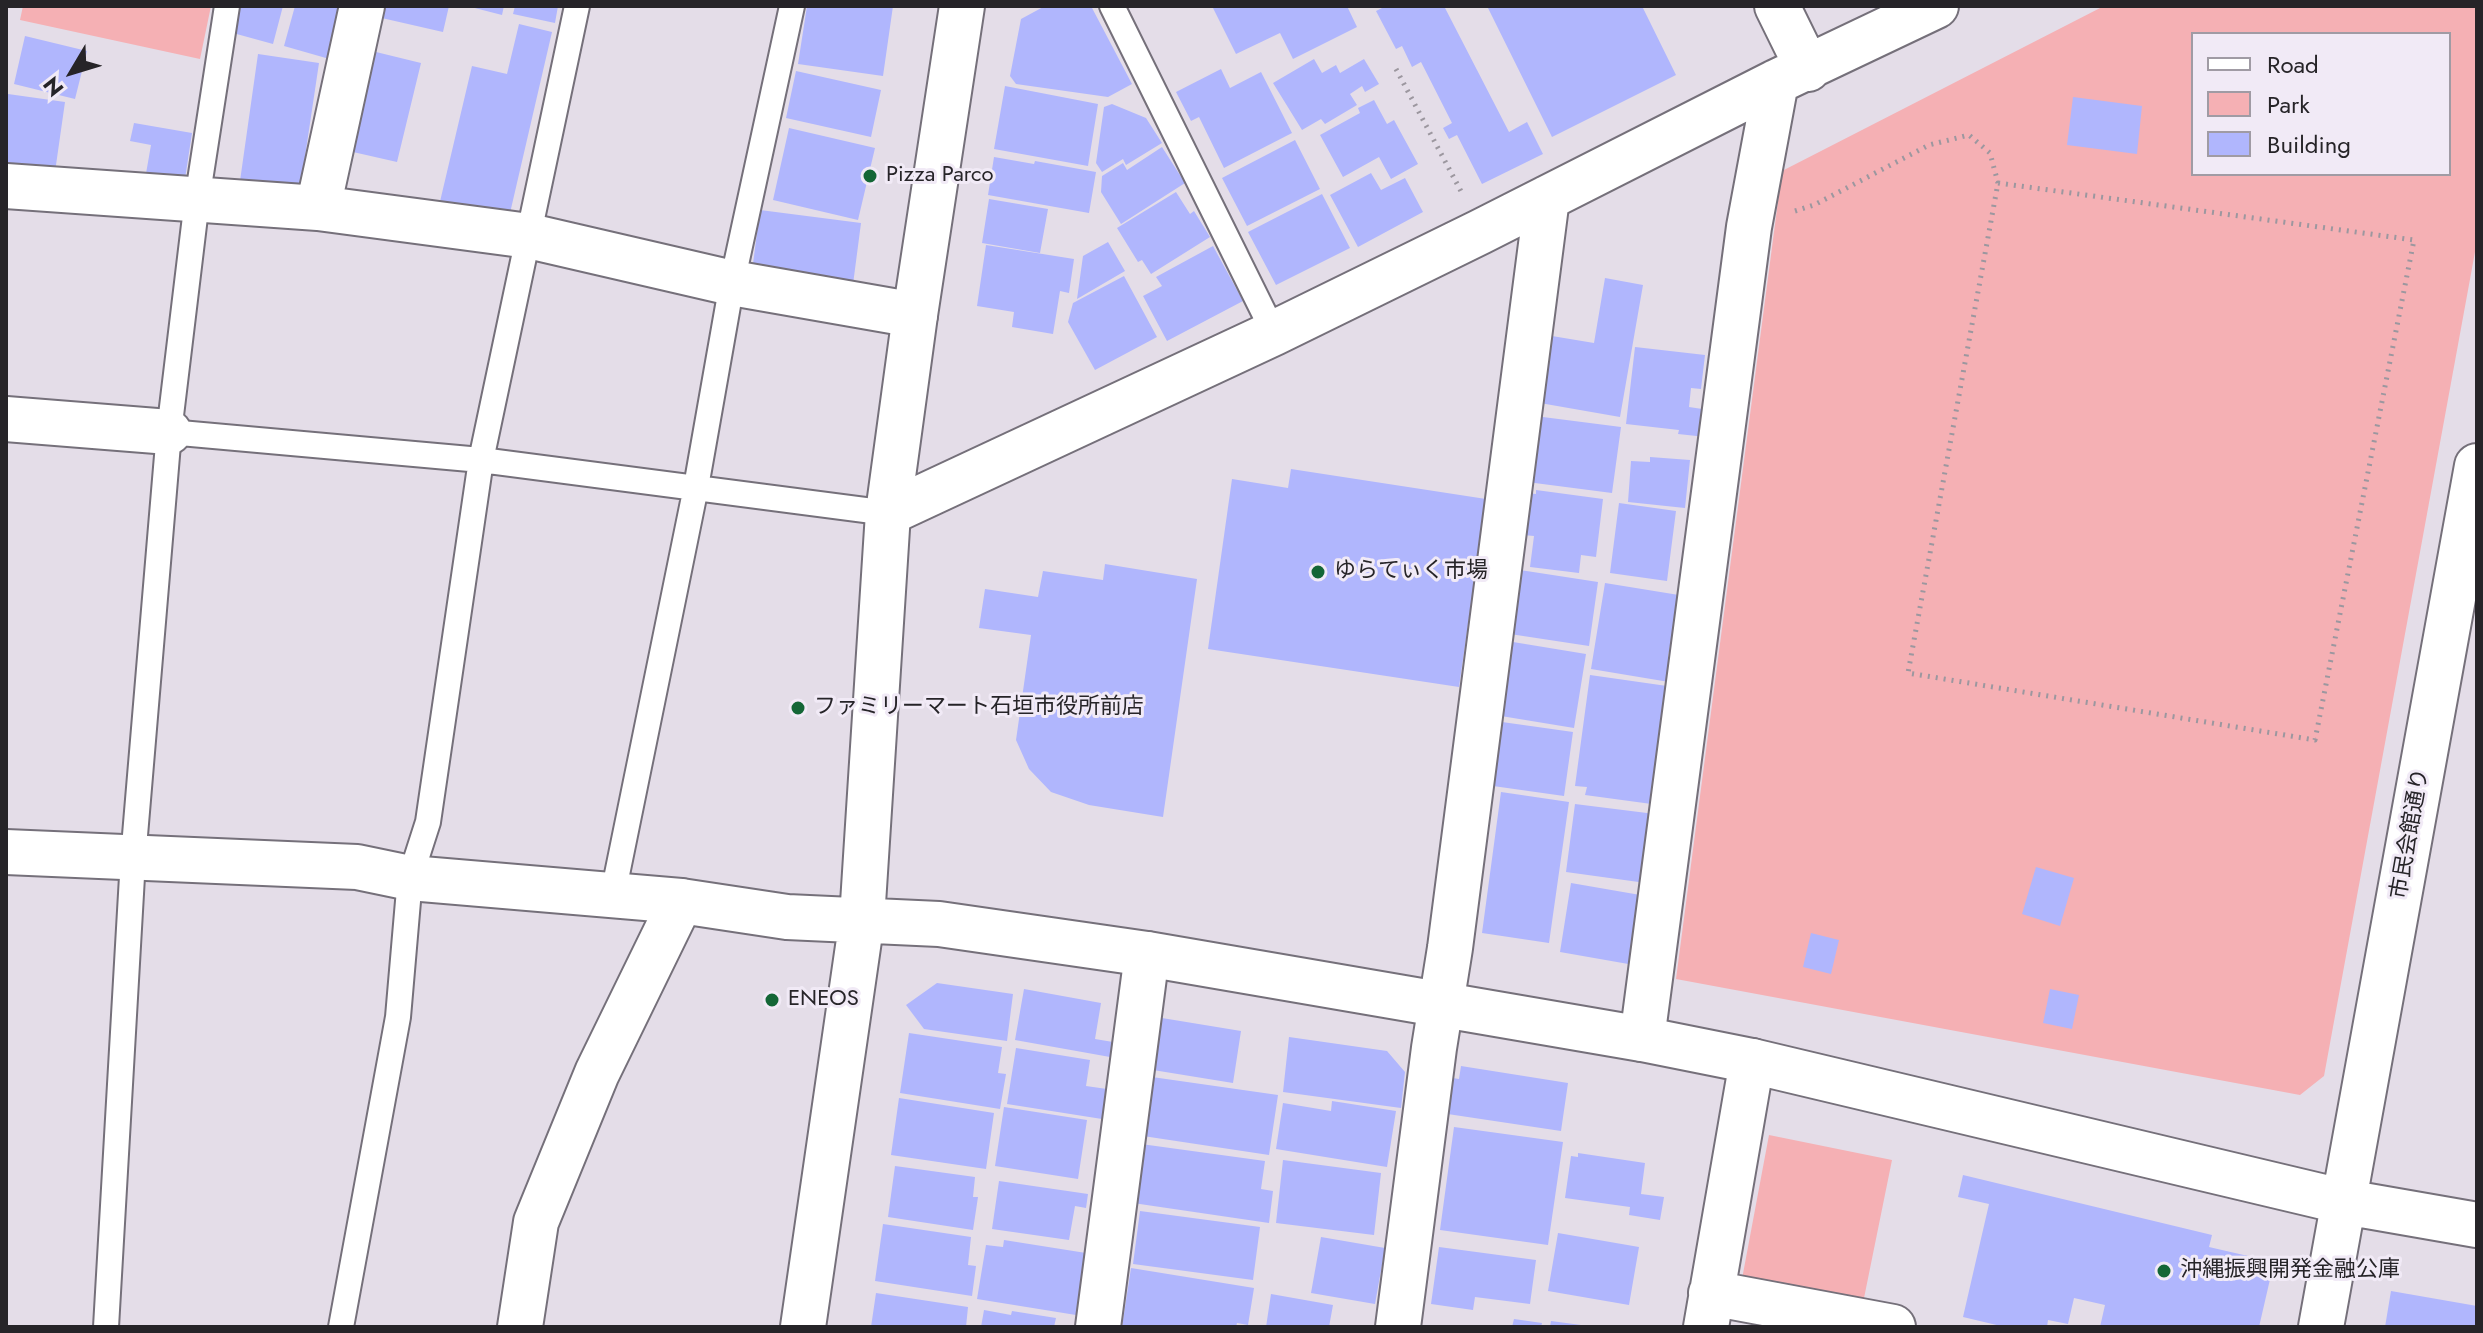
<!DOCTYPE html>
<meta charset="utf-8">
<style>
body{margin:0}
#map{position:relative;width:2483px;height:1333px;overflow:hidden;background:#e4dde8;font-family:Jost,sans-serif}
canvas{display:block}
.frame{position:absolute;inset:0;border:8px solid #262428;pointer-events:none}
.legend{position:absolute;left:2191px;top:32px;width:260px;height:144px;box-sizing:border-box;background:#f1eaf6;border:2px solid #a09ba4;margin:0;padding:10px 14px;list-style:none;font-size:24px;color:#262428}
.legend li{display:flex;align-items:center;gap:16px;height:40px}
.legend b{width:40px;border:2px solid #a09ba4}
.north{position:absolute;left:32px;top:32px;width:80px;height:80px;-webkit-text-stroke:6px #f1eaf6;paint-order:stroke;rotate:232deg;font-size:22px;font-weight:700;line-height:32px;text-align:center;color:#262428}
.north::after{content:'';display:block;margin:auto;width:28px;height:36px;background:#262428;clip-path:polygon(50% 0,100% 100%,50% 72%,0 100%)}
</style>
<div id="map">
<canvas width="2483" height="1333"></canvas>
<div class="frame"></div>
<ul class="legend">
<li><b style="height:10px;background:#fff"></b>Road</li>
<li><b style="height:22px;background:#f5b0b4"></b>Park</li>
<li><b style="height:22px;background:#b0b6fd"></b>Building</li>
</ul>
<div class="north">N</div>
</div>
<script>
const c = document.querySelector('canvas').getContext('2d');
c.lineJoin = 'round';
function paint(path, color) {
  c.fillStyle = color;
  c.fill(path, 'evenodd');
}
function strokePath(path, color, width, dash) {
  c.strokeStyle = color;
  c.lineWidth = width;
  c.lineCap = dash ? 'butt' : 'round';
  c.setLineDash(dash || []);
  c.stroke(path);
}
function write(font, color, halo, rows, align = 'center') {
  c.font = font + ' Jost,"Noto Sans JP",sans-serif';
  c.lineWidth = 6;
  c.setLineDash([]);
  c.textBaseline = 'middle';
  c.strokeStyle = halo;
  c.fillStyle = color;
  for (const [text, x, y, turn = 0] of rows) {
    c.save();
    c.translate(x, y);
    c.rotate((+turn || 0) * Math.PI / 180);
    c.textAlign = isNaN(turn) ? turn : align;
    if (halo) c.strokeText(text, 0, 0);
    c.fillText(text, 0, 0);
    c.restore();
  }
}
const green = new Path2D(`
 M23,6H211L200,59L20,20Z
 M2104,6H2477V241L2324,1076L2300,1095L1676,979L1782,171ZM2193,34H2449V174H2193Z
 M1769,1135L1892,1160L1863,1303L1742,1279Z`);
const building = new Path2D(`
 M241,6H283L273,44L233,33Z
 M295,6H348L333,60L284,46Z
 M375,6H449L443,32L373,16Z
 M467,6H504L502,15Z
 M515,6H558L555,23L513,14Z
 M807,6H893L883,76L798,64Z
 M1045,6H1091L1132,84L1108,97L1016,84L1010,76L1021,19Z
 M1212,6H1347L1357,27L1293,59L1280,33L1236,54Z
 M1386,6H1444L1509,132L1527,122L1543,154L1482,184L1457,135L1449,139L1443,128L1452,123L1421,62L1412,67L1402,46L1396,49L1376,11Z
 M1487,6H1642L1676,75L1552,137Z
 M519,24L552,32L507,226L438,210L472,66L507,74Z
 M25,36L87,51L75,99L14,84Z
 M376,52L421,63L397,162L353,152Z
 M258,54L319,63L300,190L240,181Z
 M1314,59L1322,73L1336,65L1340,73L1364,59L1379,84L1365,92L1362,86L1350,94L1357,105L1325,124L1321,119L1302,130L1273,83Z
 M1221,69L1230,88L1261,72L1292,133L1224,168L1199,117L1191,121L1176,92Z
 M796,71L881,90L871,137L786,118Z
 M1005,86L1098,104L1088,166L994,149Z
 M8,94L65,102L54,179L6,173Z
 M2073,97L2142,106L2137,154L2067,145Z
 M1374,100L1387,124L1394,120L1418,164L1391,179L1379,157L1343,177L1320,135L1360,113L1358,108Z
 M1112,104L1146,118L1162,143L1126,165L1123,159L1102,172L1096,163L1104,107Z
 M134,123L192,133L183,192L144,185L151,145L130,141Z
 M789,128L875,148L858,220L773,200Z
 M1295,140L1320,189L1247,226L1222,178Z
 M1162,147L1185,183L1121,224L1101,192L1102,176L1123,163L1127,170Z
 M994,157L1034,164L1035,161L1096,172L1089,213L988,195Z
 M1371,173L1381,190L1405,178L1423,212L1358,247L1330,195Z
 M1176,192L1190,214L1194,211L1210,237L1151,274L1142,260L1138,262L1117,228Z
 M1322,194L1350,248L1276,285L1248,232Z
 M989,199L1048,209L1040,253L982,243Z
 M760,210L861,223L852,292L751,279Z
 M1108,242L1125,271L1077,299L1083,256Z
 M986,245L1074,259L1069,293L1060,291L1053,334L1012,327L1014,312L977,306Z
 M1213,246L1243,301L1167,341L1143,296L1162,286L1156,277Z
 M1124,276L1157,337L1095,370L1068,322L1073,303Z
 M1605,278L1643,285L1620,417L1540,403L1552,336L1594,343Z
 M1635,347L1705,355L1701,389L1691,388L1689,407L1709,410L1706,437L1678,434L1679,430L1626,424Z
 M1535,416L1621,427L1612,493L1527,482Z
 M1650,457L1690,460L1685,508L1628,502L1631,461L1650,462Z
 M1291,469L1486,499L1459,687L1208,649L1232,479L1288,488Z
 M1536,490L1603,499L1596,557L1581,555L1579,573L1530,567L1534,536L1523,535L1528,493L1536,494Z
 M1619,503L1676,511L1667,581L1610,573Z
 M1105,564L1197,579L1163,817L1089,805L1051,792L1029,769L1016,740L1031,635L979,628L985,589L1038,597L1043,571L1103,580Z
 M1520,570L1598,582L1589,646L1510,634Z
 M1605,583L1685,596L1680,629L1673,628L1668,657L1679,658L1675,683L1591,669Z
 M1513,642L1586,654L1574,728L1501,716Z
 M1590,675L1674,687L1659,805L1585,795L1587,787L1575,786Z
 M1502,722L1573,732L1564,796L1493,786Z
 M1501,792L1569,802L1549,943L1482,933Z
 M1575,804L1655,814L1646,883L1566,872Z
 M2036,867L2074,878L2060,926L2022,914Z
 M1571,883L1646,896L1634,965L1560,952Z
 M1811,933L1839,940L1831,974L1803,967Z
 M937,983L1013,994L1007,1041L924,1029L906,1005Z
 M1024,989L1101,1003L1095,1039L1113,1042L1110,1057L1015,1040Z
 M2050,989L2079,995L2072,1029L2043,1023Z
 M1162,1018L1241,1031L1233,1083L1153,1070Z
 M909,1033L1002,1047L998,1073L1006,1074L1000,1109L900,1093Z
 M1289,1037L1387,1051L1405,1072L1401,1108L1283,1092Z
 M1016,1048L1090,1060L1086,1086L1107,1089L1102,1119L1007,1104Z
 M1461,1066L1568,1083L1561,1131L1441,1113L1446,1077L1459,1079Z
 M1152,1077L1278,1095L1269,1155L1143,1136Z
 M899,1098L994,1113L986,1169L891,1155Z
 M1332,1101L1396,1111L1387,1167L1276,1149L1283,1103L1331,1111Z
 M1004,1107L1087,1120L1078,1179L995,1166Z
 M1454,1127L1563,1142L1548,1245L1440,1230Z
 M1141,1144L1265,1161L1261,1189L1273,1191L1269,1223L1133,1203Z
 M1578,1153L1645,1163L1641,1194L1664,1197L1660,1220L1629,1215L1630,1207L1565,1198L1571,1156L1578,1157Z
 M1283,1160L1381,1173L1374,1235L1276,1223Z
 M895,1166L975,1177L973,1197H978L973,1230L888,1217Z
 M1963,1175L2212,1235L2209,1247L2274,1262L2259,1327H2100L2105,1305L2074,1298L2068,1324L2048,1320L2047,1327H2005L1963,1317L1989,1204L1958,1197Z
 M999,1181L1088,1194L1086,1208L1075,1206L1069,1240L992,1229Z
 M1140,1211L1260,1227L1253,1280L1133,1264Z
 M883,1224L971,1237L968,1265L976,1266L972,1296L875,1281Z
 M1558,1233L1639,1247L1629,1305L1548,1291Z
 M1321,1237L1385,1248L1375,1304L1311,1293Z
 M1004,1240L1086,1253L1076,1315L977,1299L986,1245L1003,1247Z
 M1439,1247L1536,1260L1530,1304L1475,1297L1473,1310L1431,1304Z
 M1131,1268L1254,1288L1248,1325L1237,1323L1236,1327H1122Z
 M2391,1291L2477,1306V1327H2385Z
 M876,1293L968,1307L966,1327H871Z
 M1271,1294L1333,1305L1329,1327H1266Z
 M984,1310L1011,1315L1012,1311L1056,1318L1054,1327H981Z
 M1514,1319L1542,1323L1541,1327H1512Z
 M1551,1321L1581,1325V1327H1550Z`);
const path = new Path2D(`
 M1396,69L1463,195
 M1998,183L2414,240L2315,740L1908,673Z
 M1795,211L1814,205L1929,145L1969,135L1990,153L1998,183`);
const service = new Path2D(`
 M1112,6L1274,333
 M169,432L481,460L888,513
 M613,894L696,487L732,283L792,6
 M106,1327L133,859L169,432L197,200L227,6
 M341,1327L398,1017L410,878L428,822L481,460L577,6`);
const minor = new Path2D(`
 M1777,6L1808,69
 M6,186L318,208L529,236L732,283L915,315
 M318,208L362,6
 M6,419L169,432
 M888,513L1274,333L1480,232L1776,82L1936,6
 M1642,1039L1749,227L1776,82
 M1711,1293L1893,1327
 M520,1327L536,1222L597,1073L681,901
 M1098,1327L1147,954
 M1398,1327L1434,1048L1450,948L1547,198
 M1706,1327L1752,1061`);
const tertiary = new Path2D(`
 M6,852L357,867L410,878L681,901L787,917L939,924L1147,954L1642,1039L1752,1061L2345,1202L2477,1225
 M803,1327L862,919L888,513L915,315L962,6
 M2321,1327L2477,466`);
const markers = [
 [870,176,8,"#146636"],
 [1318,572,8,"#146636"],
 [798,708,8,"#146636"],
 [772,1000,8,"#146636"],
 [2164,1271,8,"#146636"]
];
const poiNames = [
 ["Pizza Parco",886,176],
 ["ゆらてぃく市場",1334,572],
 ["ファミリーマート石垣市役所前店",814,708],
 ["ENEOS",788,1000],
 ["沖縄振興開発金融公庫",2180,1271]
];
const streetNames = [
 ["市民会館通り",2411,834,-80]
];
paint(green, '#f5b0b4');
paint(building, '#b0b6fd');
strokePath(service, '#75707a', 28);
strokePath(minor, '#75707a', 48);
strokePath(tertiary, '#75707a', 48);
strokePath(path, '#9c979f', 5, [2, 6]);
strokePath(service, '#fff', 24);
strokePath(minor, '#fff', 44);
strokePath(tertiary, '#fff', 44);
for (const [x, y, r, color] of markers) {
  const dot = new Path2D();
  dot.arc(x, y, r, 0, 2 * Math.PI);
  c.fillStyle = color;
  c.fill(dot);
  strokePath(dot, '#f1eaf6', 3);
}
write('22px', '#262428', '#f1eaf6', poiNames, 'left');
write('22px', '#262428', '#f1eaf6', streetNames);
</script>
